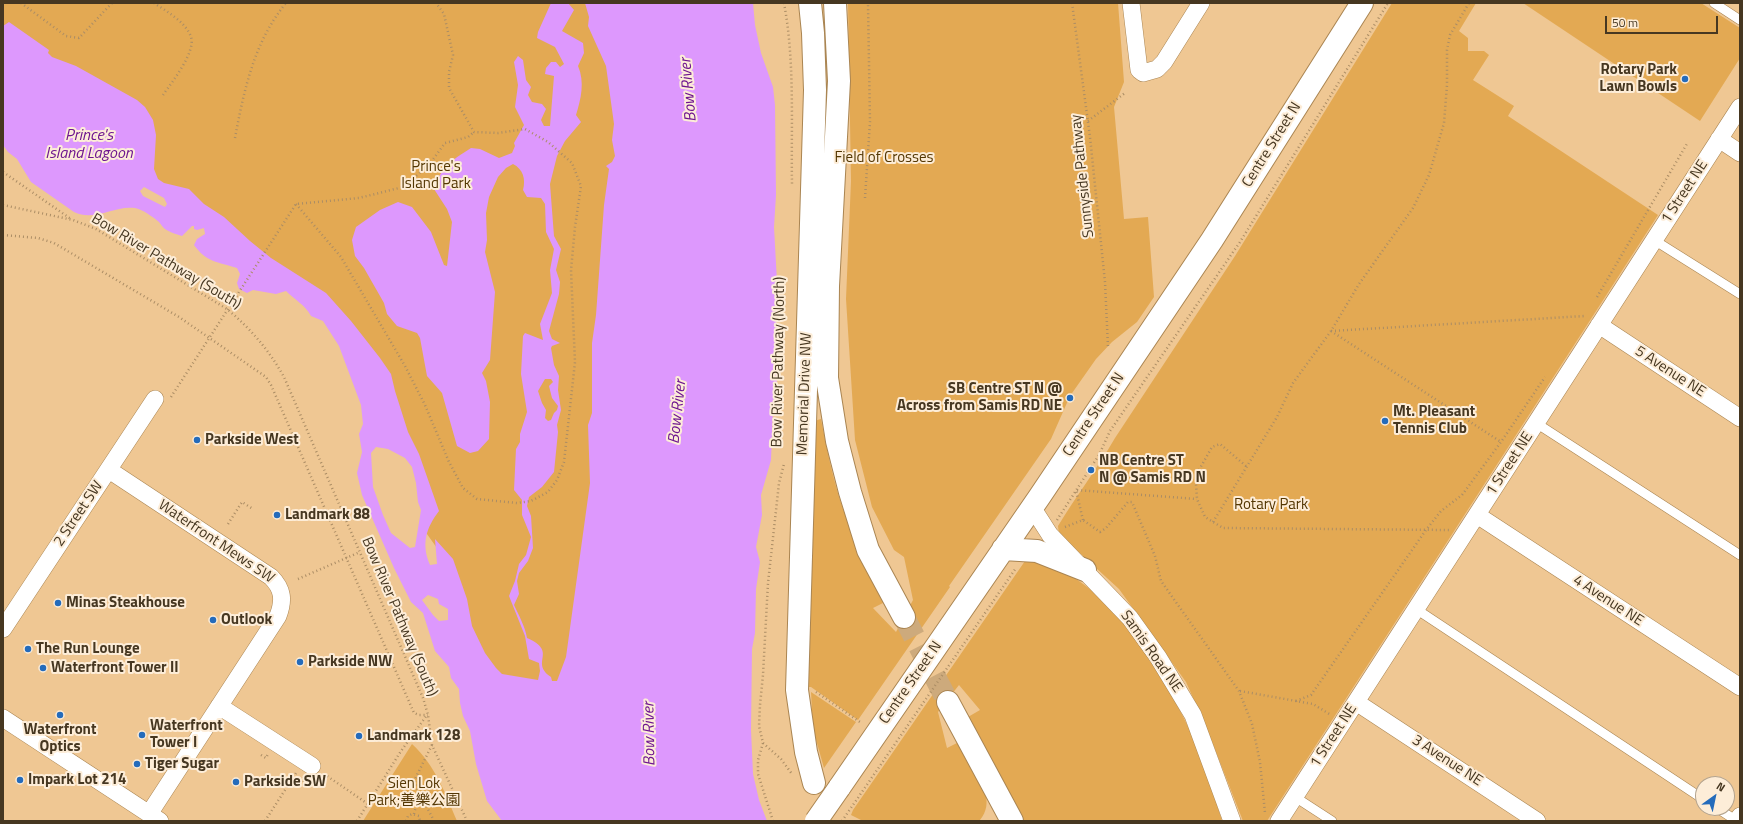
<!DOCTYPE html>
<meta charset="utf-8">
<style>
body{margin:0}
#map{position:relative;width:1743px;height:824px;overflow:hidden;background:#efc793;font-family:"Titillium Web",sans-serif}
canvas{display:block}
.frame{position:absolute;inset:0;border:4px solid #463721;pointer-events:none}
.north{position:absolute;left:1695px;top:776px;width:40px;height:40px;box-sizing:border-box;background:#fdedd8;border:1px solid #b4a48f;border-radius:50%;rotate:33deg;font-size:11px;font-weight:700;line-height:16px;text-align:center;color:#463721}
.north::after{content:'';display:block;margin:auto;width:14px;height:18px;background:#246bbb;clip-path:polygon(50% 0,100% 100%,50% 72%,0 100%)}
.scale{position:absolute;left:1605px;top:16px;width:113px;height:18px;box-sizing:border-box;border:2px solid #463721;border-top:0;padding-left:5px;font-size:12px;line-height:14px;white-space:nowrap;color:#463721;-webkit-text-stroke:3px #fdedd8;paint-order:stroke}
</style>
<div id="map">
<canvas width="1743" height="824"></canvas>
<div class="frame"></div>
<div class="north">N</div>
<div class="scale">50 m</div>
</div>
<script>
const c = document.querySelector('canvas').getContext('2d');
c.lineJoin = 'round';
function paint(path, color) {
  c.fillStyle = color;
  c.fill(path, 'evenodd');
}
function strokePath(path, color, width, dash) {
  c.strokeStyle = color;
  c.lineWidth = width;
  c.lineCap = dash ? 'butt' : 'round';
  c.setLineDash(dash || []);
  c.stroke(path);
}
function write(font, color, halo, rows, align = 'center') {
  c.font = font + ' "Titillium Web","Noto Sans SC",sans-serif';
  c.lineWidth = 4;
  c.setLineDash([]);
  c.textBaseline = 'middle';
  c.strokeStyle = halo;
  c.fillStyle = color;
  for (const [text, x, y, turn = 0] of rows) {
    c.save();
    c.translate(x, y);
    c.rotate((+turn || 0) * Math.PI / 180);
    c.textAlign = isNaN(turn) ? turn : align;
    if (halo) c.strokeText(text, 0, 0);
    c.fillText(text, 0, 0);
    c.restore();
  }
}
const green = new Path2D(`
 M3,3H588L610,65L619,158L595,483L573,660L560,687L500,677L482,658L454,572L422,527L424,489L348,324L167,194L3,33Z
 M848,3H1118L1124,82L1114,107L1124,219L1148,217L1154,297L1137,322L1112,342L1096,359L1070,396L1051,439L949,586L950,587L858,720L811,687H808L814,421L821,419C827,450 833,480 843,509C855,541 870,571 885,602L873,608L896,632L913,600L904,557L894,550L872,507L855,440L846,299L851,181Z
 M1392,3H1476L1459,31L1468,38V51H1484L1489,55L1473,80L1514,106L1508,116L1658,215L1267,821H1243L1207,729L1186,682L1119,589L1059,534L1058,526C1076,496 1097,469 1115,438L1235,256Z
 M1523,3H1701L1740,28V58L1700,121Z
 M1025,561C1103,562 1175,692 1201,755C1209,776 1215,799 1222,821H1024L968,717L980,710L959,685L938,712L947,748L959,742L985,792C988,803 987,811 980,820L863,821L851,815L853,810Z
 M811,692L856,722L824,768L813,729Z
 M412,744C435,765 445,793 457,821H363Z`);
const water = new Path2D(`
 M551,3H568L574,10L562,31L583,43L584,53L578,66C585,82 581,99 576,115L581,122L565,141L557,156L550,184L554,236L561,249L556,270L560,282L559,294L549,331L552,339L560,343L552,346L551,348L554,365L559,376L558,390L561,410L557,425L558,432L554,472L542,487L529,497L527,506L531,516L533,548L528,561L519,573L517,581L519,594L514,605C519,616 525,626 527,638C559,652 529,662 551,677L552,681H557L566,657L590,483L588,425L592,413V343L596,315L604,205L609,169L606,166L612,162L615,156L612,140L614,124L606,66L588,26L589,17L585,3H753L755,25L761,53L773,87L775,105L776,195L774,227L778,300L775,339L777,383L773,409L771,460L761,495L762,515L756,547L760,562L756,589L755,633L752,649L751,730L753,774L759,800L767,821H502L487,801L476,764L470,731L463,716L460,703L459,689L451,678L449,667L435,651L423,613L411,602L394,568L362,495L357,473L362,452L359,434L363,424L361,405L339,346L323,321L311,316C305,305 294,299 286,291L276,294L253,290L247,293L239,289L237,283L240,274L237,268C218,262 206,262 194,245L197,239L205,234L204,228L197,230L194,229V226H192L182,236C176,234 169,232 165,229C162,227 161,224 159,222C153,217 142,209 135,208C114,205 95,222 74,212L31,182L17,159L8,152L3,145V26L9,22L49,50L48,53L52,57L76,66L137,100L145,107L153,120L156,135L154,169L158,179L164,183L189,189L204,204L224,217L250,241L271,258L326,293L351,321L380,358L391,374L395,391L408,432L419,454L439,511C426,528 421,544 430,565L437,564L435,539L453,559L467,599L472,626L485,653L496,668L502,674L538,680L540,671L539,663L529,659L525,636L509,596L515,581L519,564L526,555L531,537L522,515V500L514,490L516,449L520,442V434L527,412L521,374L523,336L525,333L543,340L540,324L552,293L550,270L554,249L546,232L545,204L541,198L527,197L523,190C526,179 523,169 513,164L506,168L498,177L489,197L486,213L487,240L485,252L495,292L490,360L482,373L486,381L490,402L489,439L478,451L470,453L457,446L442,393L427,376L420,338L417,333L397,326L387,314L384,303L364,268L355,256L352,240L356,227L380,210L398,202L412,207L431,232L444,265L447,266L452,222L447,209L434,189C443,164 450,162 471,148L480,149L499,158L512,153L515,146L514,143L524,125L515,107L518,85L514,62L518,56L523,60L526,80L531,87L528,95L532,102L542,104L546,109L541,120L544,126H550L554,76L545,74L546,68L551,62H556L560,67L564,64L555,47L537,38L538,32ZM144,187L164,198L167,204L165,207L143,196L140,191ZM545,379H551L553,382L549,386L552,398L558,406L557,410L554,413L551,420L548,421L545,418L546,410L542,403L538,391ZM376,447L388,449L405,458L412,467L416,483L418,502L421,510L415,547L410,548L391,533L383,515L373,487L371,453ZM428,595L438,599L439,604L448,609V620L439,621L433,615L422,600Z`);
const secondaryTunnel = new Path2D(`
 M904,617L948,702`);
const path = new Path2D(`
 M21,3L66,36L79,38L112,3
 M154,3C166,11 186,22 191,37C196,52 172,82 163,95
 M784,3C795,62 791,124 792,184
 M1072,3L1090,137L1105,282L1108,347
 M1088,121L1125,93
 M235,138C244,90 254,42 286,3
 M3,172L71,219
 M865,198L870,122L868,3
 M296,204L341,257L405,366L425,405L449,462L463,488L477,499L517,503L531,501L548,492L557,480L564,462L575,362L571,270L575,227L581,186L572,163L548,142L525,129L498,133L474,132L449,88V72L453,55L444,14L436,3
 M3,205L73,220L96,229L227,309C251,329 269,350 284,377L423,698L428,715L432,745L467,821
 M3,235L38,238L54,243L179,317L266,377L271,385L414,713L419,715H428
 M1597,297L1688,142
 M1331,331L1585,316
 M1331,331L1501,442
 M171,397L296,204L359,198L403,187L429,165L445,143L468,137L474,132
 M1246,466L1220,444L1212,447L1199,470L1196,484L1197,499L1205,517L1223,528L1449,530
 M1057,520L1099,455L1110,431L1240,242L1388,3
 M1083,520L1076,490L1197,499
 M1213,522L1277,417L1293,383L1331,331L1359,284L1413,208L1429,175L1444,123L1447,85V50L1450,35L1469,3
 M228,524L242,502L253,509
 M1065,527L1083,520L1100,532L1106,528L1128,502H1132L1155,556L1161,581L1239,691L1252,724L1260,762L1265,813
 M298,579L360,552
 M1240,691L1313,704L1331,715
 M816,692L860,722
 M1296,701L1311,695L1426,530L1441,511L1462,495L1501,442L1545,377
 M763,743L781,759L792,774
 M432,745L415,779V784L434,821
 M261,755L266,758L268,754
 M324,774L368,804
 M304,778L302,780L311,786
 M414,814L419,793
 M265,821L296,773
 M357,821L401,751L427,715
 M406,821L408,816L412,814L419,816L420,821
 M773,821L758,774V760L763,743L759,726L760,705L763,675L768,583L779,483L784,464
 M842,821L1016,568`);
const lane = new Path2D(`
 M1714,3L1740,20
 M1654,240L1740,294
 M1536,423L1740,555
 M1416,609L1703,799
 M1295,797L1332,821
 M1717,808L1737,821`);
const street = new Path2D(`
 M1131,3L1139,70L1143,73L1157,69L1164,62L1201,3
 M1719,139L1740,153
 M1599,325L1740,418
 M109,470L271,577C283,589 284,600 278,616L149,814
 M1032,507L1050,535L1130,618L1158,657L1193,715L1232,821
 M1477,515L1740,687
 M3,629L155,399
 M1356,702L1537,821
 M219,706L312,766
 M3,718L160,821
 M1279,821L1740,107
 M1737,821L1740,816`);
const secondary = new Path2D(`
 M810,3L813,33L815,90L797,690L806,752L814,783
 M835,3L839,81L828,286L827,378L837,441L850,492L868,550L904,617
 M1003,549L1037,551L1085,570
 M948,702L1012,821
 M839,788L1040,496L1212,240L1362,3`);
const secondaryBridge = new Path2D(`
 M816,821L839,788`);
const markers = [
 [1685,79,4,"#246bbb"],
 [1070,398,4,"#246bbb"],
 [1385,421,4,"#246bbb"],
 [197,440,4,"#246bbb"],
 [1091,470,4,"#246bbb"],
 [277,515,4,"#246bbb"],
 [58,603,4,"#246bbb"],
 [213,620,4,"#246bbb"],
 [28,649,4,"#246bbb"],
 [300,662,4,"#246bbb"],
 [43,668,4,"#246bbb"],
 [60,715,4,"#246bbb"],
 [142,735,4,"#246bbb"],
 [359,736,4,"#246bbb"],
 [137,764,4,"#246bbb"],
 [20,780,4,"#246bbb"],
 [236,782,4,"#246bbb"]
];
const poiNames = [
 ["Rotary Park",1677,70,"right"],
 ["Lawn Bowls",1677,87,"right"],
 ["SB Centre ST N @",1062,389,"right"],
 ["Across from Samis RD NE",1062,406,"right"],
 ["Mt. Pleasant",1393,412],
 ["Tennis Club",1393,429],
 ["Parkside West",205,440],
 ["NB Centre ST",1099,461],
 ["N @ Samis RD N",1099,478],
 ["Landmark 88",285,515],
 ["Minas Steakhouse",66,603],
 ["Outlook",221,620],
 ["The Run Lounge",36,649],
 ["Parkside NW",308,662],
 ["Waterfront Tower II",51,668],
 ["Waterfront",150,726],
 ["Tower I",150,743],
 ["Waterfront",60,730,"center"],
 ["Optics",60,747,"center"],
 ["Landmark 128",367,736],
 ["Tiger Sugar",145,764],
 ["Impark Lot 214",28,780],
 ["Parkside SW",244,782]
];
const streetNames = [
 ["Centre Street N",1272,145,-58],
 ["Sunnyside Pathway",1083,176,-96],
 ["1 Street NE",1685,192,-57],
 ["Bow River Pathway (South)",166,262,31],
 ["Bow River Pathway (North)",779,362,-89],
 ["5 Avenue NE",1670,372,33],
 ["Memorial Drive NW",805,394,-88],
 ["Centre Street N",1094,415,-56],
 ["1 Street NE",1510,464,-57],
 ["2 Street SW",79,514,-56],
 ["Waterfront Mews SW",216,542,34],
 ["4 Avenue NE",1608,601,33],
 ["Bow River Pathway (South)",399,617,67],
 ["Samis Road NE",1151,652,55],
 ["Centre Street N",911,683,-55],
 ["1 Street NE",1334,736,-57],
 ["3 Avenue NE",1447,761,33]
];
const parkNames = [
 ["Field of Crosses",884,158],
 ["Prince's",436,167],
 ["Island Park",436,184],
 ["Rotary Park",1271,505],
 ["Sien Lok",414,784],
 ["Park;善樂公園",414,801]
];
const waterNames = [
 ["Bow River",689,90,-95],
 ["Prince's",89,136],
 ["Island Lagoon",89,154],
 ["Bow River",678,412,-84],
 ["Bow River",650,734,-91]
];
paint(green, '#e3a953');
paint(water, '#dd98fd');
strokePath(secondaryTunnel, '#cdaa7c', 22, [22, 11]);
strokePath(lane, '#aa8552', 10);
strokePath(street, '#aa8552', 18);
strokePath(secondary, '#aa8552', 24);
strokePath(path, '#ab8d65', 2.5, [1, 3]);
strokePath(lane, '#fff', 9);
strokePath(street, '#fff', 17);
strokePath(secondary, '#fff', 22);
strokePath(secondaryBridge, '#aa8552', 24, []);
strokePath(secondaryBridge, '#fff', 22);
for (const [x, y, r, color] of markers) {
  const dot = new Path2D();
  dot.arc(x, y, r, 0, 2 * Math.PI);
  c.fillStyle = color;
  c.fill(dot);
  strokePath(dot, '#fdedd8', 1.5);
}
write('bold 15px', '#463721', '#fdedd8', poiNames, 'left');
write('15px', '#463721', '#fdedd8', streetNames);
write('15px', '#543703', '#fdedd8', parkNames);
write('italic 16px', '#6e158f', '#fdedd8', waterNames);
</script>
